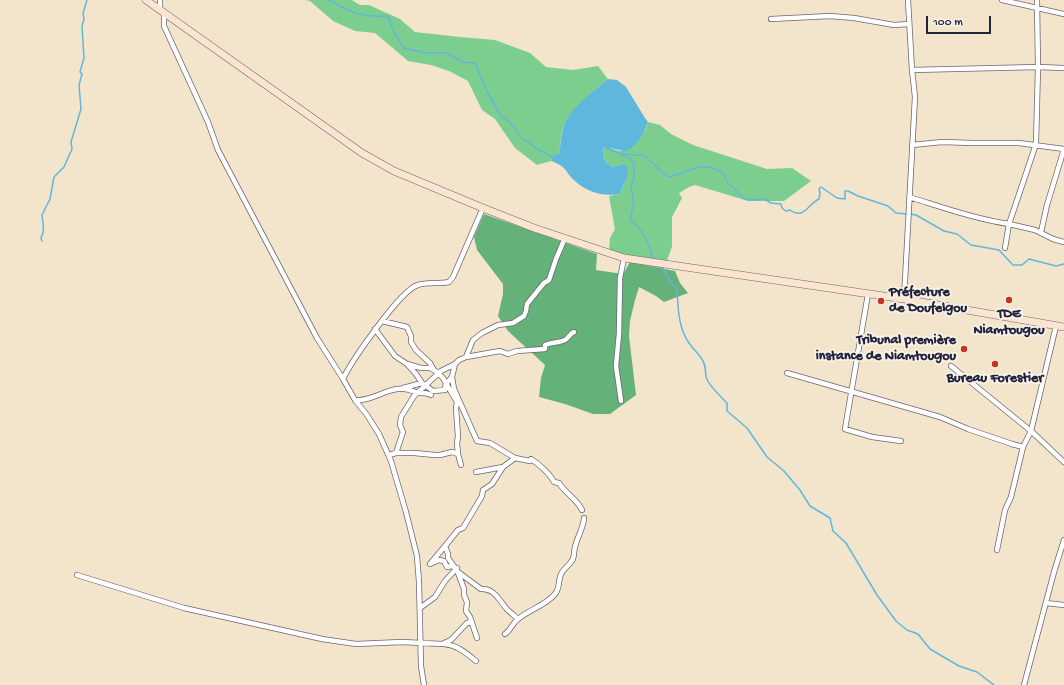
<!DOCTYPE html>
<meta charset="utf-8">
<style>
body{margin:0}
#map{position:relative;width:1064px;height:685px;overflow:hidden;background:#f3e4cc;font-family:"Gochi Hand",sans-serif}
canvas{display:block}
.scale{position:absolute;left:926px;top:16px;width:65px;height:18px;box-sizing:border-box;border:2px solid #22223b;border-top:0;padding-left:5px;font-size:12px;line-height:14px;white-space:nowrap;color:#22223b;-webkit-text-stroke:3px #f7f3e8;paint-order:stroke}
</style>
<div id="map">
<canvas width="1064" height="685"></canvas>
<div class="scale">100 m</div>
</div>
<script>
const c = document.querySelector('canvas').getContext('2d');
c.lineJoin = 'round';
function paint(path, color) {
  c.fillStyle = color;
  c.fill(path, 'evenodd');
}
function strokePath(path, color, width, dash) {
  c.strokeStyle = color;
  c.lineWidth = width;
  c.lineCap = dash ? 'butt' : 'round';
  c.setLineDash(dash || []);
  c.stroke(path);
}
function write(font, color, halo, rows, align = 'center') {
  c.font = font + ' "Gochi Hand",sans-serif';
  c.lineWidth = 3.5;
  c.setLineDash([]);
  c.textBaseline = 'middle';
  c.strokeStyle = halo;
  c.fillStyle = color;
  for (const [text, x, y, turn = 0] of rows) {
    c.save();
    c.translate(x, y);
    c.rotate((+turn || 0) * Math.PI / 180);
    c.textAlign = isNaN(turn) ? turn : align;
    if (halo) c.strokeText(text, 0, 0);
    c.fillText(text, 0, 0);
    c.restore();
  }
}
const green = new Path2D(`
 M305,0H352L360,5H369L400,19L415,32L460,37L495,40L530,53L546,67L573,70L598,66L608,79C596,89 571,110 565,124C560,133 561,144 559,154L553,155L551,161L537,165L515,148L495,119L482,110L468,81L449,71L431,65L408,61L375,33L355,31L333,21L310,1Z
 M648,122L660,125L671,134L693,145L767,169L792,168L811,181L784,201H748L695,185L689,187L679,193L682,198L672,217V247L666,263L609,251L610,238L615,229L609,196L619,194L627,178L624,164L612,167C605,163 602,155 603,147L609,148L620,151L645,131Z`);
const forest = new Path2D(`
 M484,214L597,254L596,270L623,274L630,262L675,271L680,283L688,293L664,302L656,296L639,287L635,300L630,321L629,336L636,395L610,414H593L565,404L539,397L541,378L545,365L508,331L498,316L503,294V284L477,250L474,237Z`);
const water = new Path2D(`
 M608,79L617,80L626,87L645,118L648,122C644,134 638,145 626,151L609,148L603,147C602,156 605,163 612,167L624,164L628,168L627,178L619,194C603,197 587,192 575,181C564,171 568,167 551,161L553,155L559,154C561,143 561,133 565,123C571,108 595,90 608,79Z`);
const stream = new Path2D(`
 M329,0C350,12 362,18 388,16L394,32L404,48L427,53H447L462,62L475,63L487,92L501,116L514,126L519,136L539,150L552,157
 M606,147L617,153L645,156L663,173L669,177L677,175L695,168L701,167H709L717,170L723,173L728,183L745,199L752,200L764,199L771,203L781,204L782,208L786,211L790,210C804,220 807,205 819,199L820,193L819,189L821,187L837,198L845,199V191H848L858,196L888,206L896,213L907,214
 M621,155L628,157L634,163V177L631,188L634,203L630,220C644,230 650,244 653,261
 M910,214L916,215L944,231L957,234L971,245L999,250L1013,265H1022L1029,259L1056,266L1064,264
 M42,241L41,238C45,231 43,223 42,215L50,199L54,177L64,167L72,149L71,142L81,109L79,85L82,74L80,72L84,58L82,26L84,19L83,13L87,0
 M654,264L655,267H662C668,274 669,284 677,289C678,305 678,322 685,336C689,346 698,352 703,361C706,366 705,370 706,376C707,384 721,397 727,403V411L747,428L767,457L784,471L800,490L810,506L830,518L833,531L846,543L877,595L896,621L907,630L918,634L930,649L959,666L977,672L994,685`);
const street = new Path2D(`
 M160,0V9
 M1002,0L1064,14
 M1037,0L1038,67L1064,68
 M164,12V26L208,122L218,150L317,338L343,379
 M771,19L830,16L854,18L894,25L909,24
 M912,145L942,142L973,143H1019L1064,149
 M909,197C942,207 975,219 1009,224L1036,144L1038,67L912,70
 M1041,232L1047,205L1064,149
 M1005,248L1009,224L1035,230L1053,239L1064,242
 M868,294L845,429L872,437L901,441
 M904,299L915,97L912,70L908,0
 M382,321L407,327L411,336V342L416,350L430,363L434,370
 M375,329L395,356L407,364L416,374L422,383L433,391L445,390
 M466,357L473,340L482,333L498,325L513,323L524,316L526,311L527,304L544,283L549,280L556,259L565,238
 M407,364L421,368H430L437,372L443,378L457,402L456,408L458,436L457,443L458,454L461,465
 M951,366L1031,431L1064,462
 M787,373L940,417L968,429L1012,444L1023,447
 M452,377L454,389L477,441L490,443L515,458
 M403,388L422,383
 M444,390L446,384L452,377L455,364L459,360L466,357L500,351L508,354L517,351L545,349V345C552,342 559,343 565,340C569,338 570,333 574,332
 M355,400C372,402 387,387 404,389C409,389 414,392 419,393C423,393 427,392 431,395
 M621,401L616,366L619,334L620,278L624,258
 M396,453H414L435,455H440L452,452L458,454
 M389,455L396,453L403,432L400,425L401,417L414,396L441,371L455,364
 M476,472L503,467L515,458L530,461L531,459C539,464 550,474 554,482L559,483C565,493 577,499 582,510
 M445,546L430,564L439,560L444,561L447,567L452,566L456,568
 M997,550L1005,510L1011,497L1023,447L1031,431L1056,326
 M458,572L481,589C494,588 499,600 506,608C509,612 514,615 518,619
 M77,575L184,608L322,639L356,644L402,642L442,644L451,640L467,623L471,622
 M1046,603L1064,605
 M420,608L435,597L445,581L457,568
 M505,634C511,630 512,624 517,620C528,610 545,606 555,594C560,588 558,581 561,574C564,568 570,565 573,559C574,556 574,551 575,547C577,538 584,526 584,518
 M477,638L470,617L466,611L467,602L464,595V589L458,573V572L448,558V554L445,546L458,530L463,528L482,496L483,490L492,484L503,467
 M444,644C457,645 466,653 476,661
 M424,685L421,666L419,582L417,556L406,512L391,461L379,434L367,415L355,400L343,379C351,362 401,289 418,285C427,282 439,284 449,282L453,277L483,208
 M1024,685L1054,572L1064,540`);
const secondary = new Path2D(`
 M146,0L362,153L394,171L483,208L534,228L624,258L904,299L1064,327`);
const markers = [
 [1009,300,4,"#c8321e"],
 [881,301,4,"#c8321e"],
 [964,349,4,"#c8321e"],
 [995,364,4,"#c8321e"]
];
const poiNames = [
 ["Préfecture",889,293,"left"],
 ["de Doufelgou",889,309,"left"],
 ["TDE",1009,315],
 ["Niamtougou",1009,331],
 ["Tribunal première",956,341,"right"],
 ["instance de Niamtougou",956,357,"right"],
 ["Bureau Forestier",995,379]
];
paint(green, '#7cce8f');
paint(forest, '#65b17a');
paint(water, '#60b7dd');
strokePath(stream, '#60b7dd', 1.5);
strokePath(street, '#6b666e', 6);
strokePath(secondary, '#6b666e', 8);
strokePath(street, '#fff', 4.5);
strokePath(secondary, '#fce5d0', 7);
for (const [x, y, r, color] of markers) {
  const dot = new Path2D();
  dot.arc(x, y, r, 0, 2 * Math.PI);
  c.fillStyle = color;
  c.fill(dot);
  strokePath(dot, '#f7f3e8', 1.5);
}
write('bold 14px', '#22223b', '#f7f3e8', poiNames);
</script>
